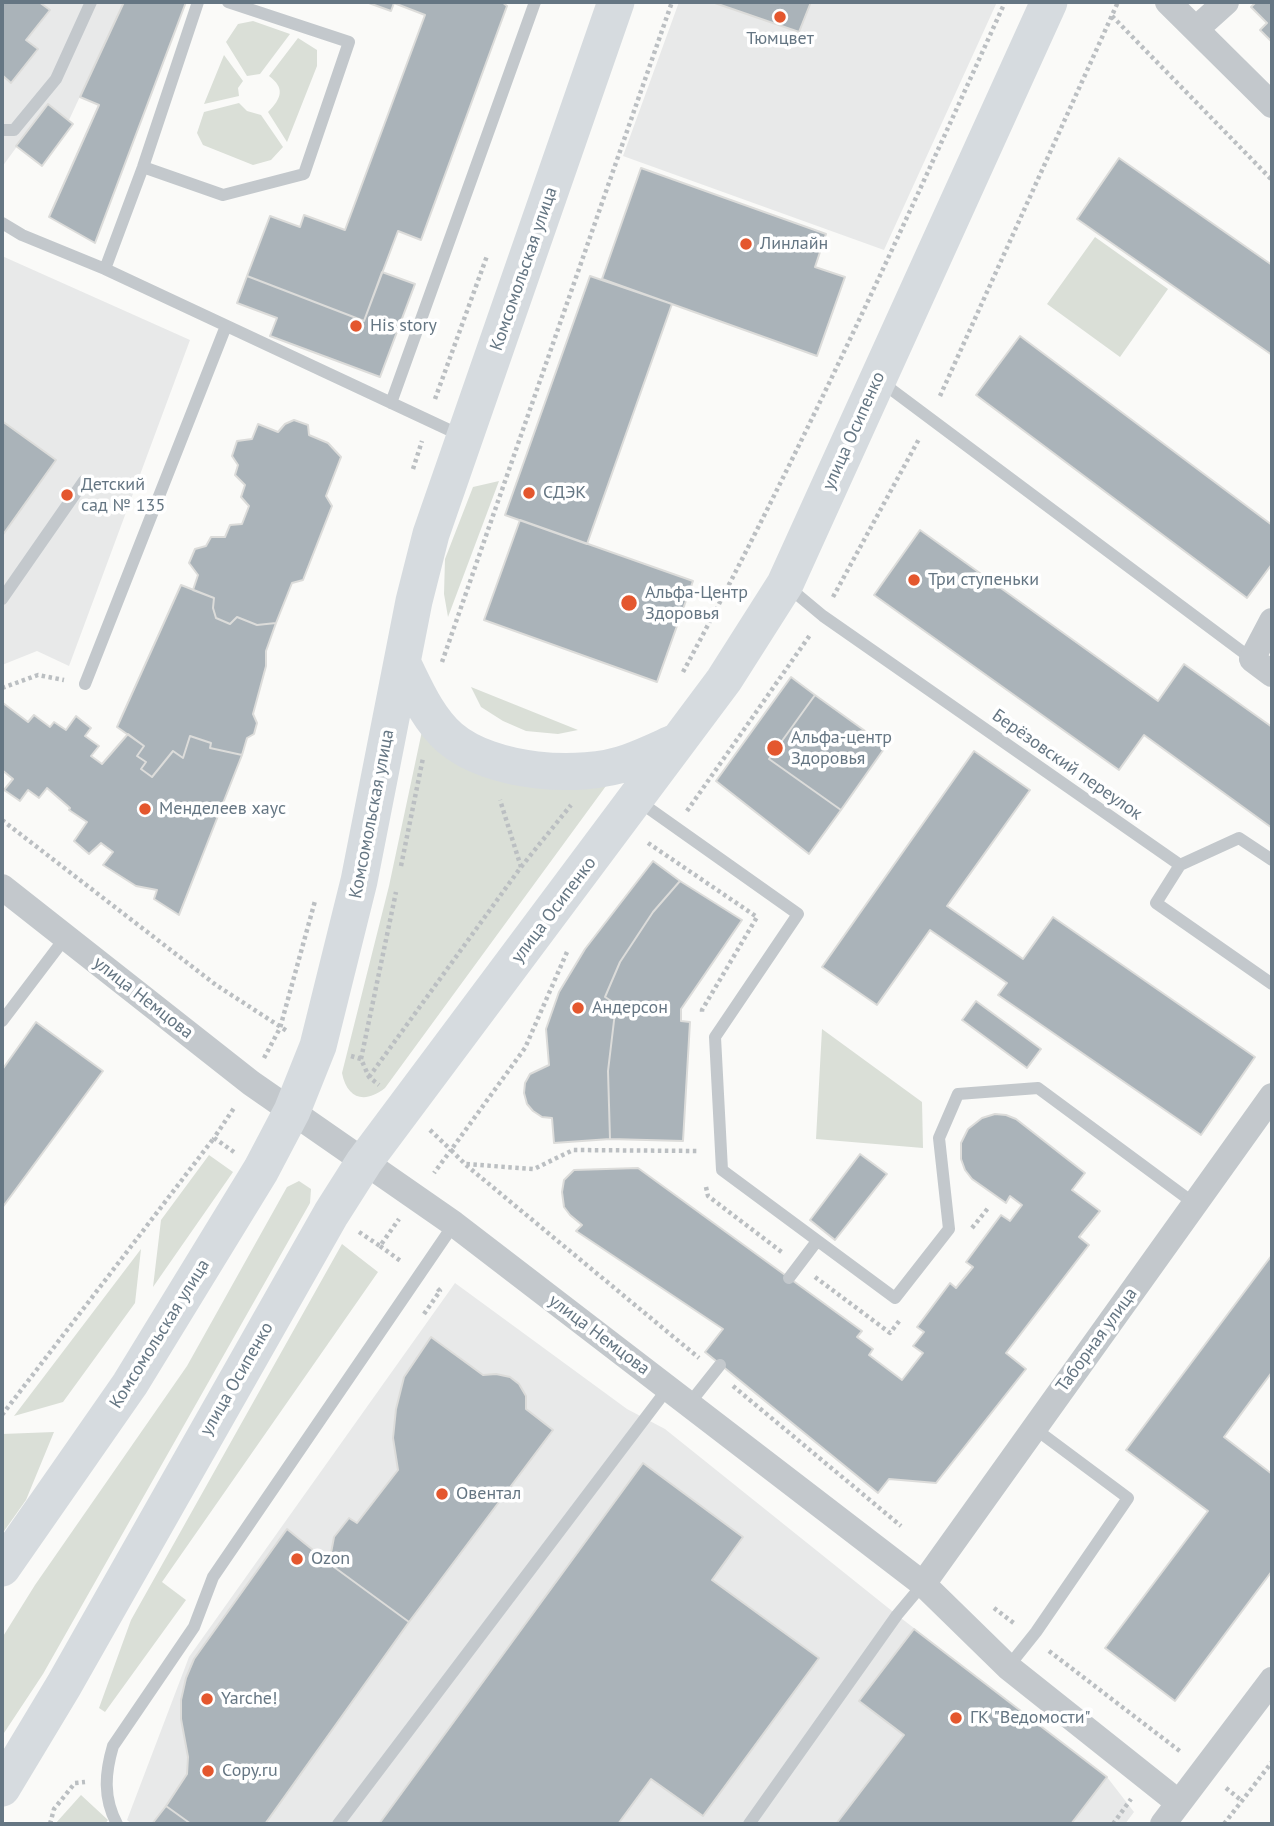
<!DOCTYPE html>
<meta charset="utf-8">
<style>
body{margin:0}
#map{position:relative;width:1274px;height:1826px;overflow:hidden;background:#fafaf8;font-family:"PT Sans",sans-serif}
canvas{display:block}
.frame{position:absolute;inset:0;border:4px solid #657683;pointer-events:none}
</style>
<div id="map">
<canvas width="1274" height="1826"></canvas>
<div class="frame"></div>
</div>
<script>
const c = document.querySelector('canvas').getContext('2d');
c.lineJoin = 'round';
function paint(path, color) {
  c.fillStyle = color;
  c.fill(path, 'evenodd');
}
function strokePath(path, color, width, dash) {
  c.strokeStyle = color;
  c.lineWidth = width;
  c.lineCap = dash ? 'butt' : 'round';
  c.setLineDash(dash || []);
  c.stroke(path);
}
function write(font, color, halo, rows, align = 'center') {
  c.font = font + ' "PT Sans",sans-serif';
  c.lineWidth = 7;
  c.setLineDash([]);
  c.textBaseline = 'middle';
  c.strokeStyle = halo;
  c.fillStyle = color;
  for (const [text, x, y, turn = 0] of rows) {
    c.save();
    c.translate(x, y);
    c.rotate((+turn || 0) * Math.PI / 180);
    c.textAlign = isNaN(turn) ? turn : align;
    if (halo) c.strokeText(text, 0, 0);
    c.fillText(text, 0, 0);
    c.restore();
  }
}
const built = new Path2D(`
 M2,2H124L69,120L48,104L2,167Z
 M679,2H997L884,250L623,156Z
 M2,256L190,340L69,666L37,651L2,665Z
 M455,1283L627,1409L665,1429L897,1615L1107,1777L1134,1812L1125,1824H132L127,1820L189,1657Z`);
const green = new Path2D(`
 M253,21L290,34L260,74L247,76L226,42L238,24Z
 M298,38L317,50V66L287,142L268,112C282,98 285,88 269,76Z
 M224,55L243,81L238,88L239,96L204,104Z
 M239,103L247,111L261,115L283,147L271,160L253,165L203,145L197,133L204,112Z
 M1095,237L1168,289L1120,357L1047,304Z
 M499,481L448,617L444,594L445,559L473,487Z
 M471,687L578,730L558,734L526,731L503,721L481,707Z
 M422,731L614,775L385,1088C365,1104 347,1099 342,1073L389,886Z
 M822,1029L922,1102L923,1148L816,1139Z
 M209,1155L233,1172L153,1287L161,1220Z
 M299,1181L311,1189L310,1203L43,1674L2,1736V1638L35,1585L187,1366L287,1187Z
 M342,1244L378,1272L162,1582L186,1600L105,1712L99,1708L131,1620Z
 M141,1249L135,1303L63,1402L14,1416Z
 M54,1432L26,1500L2,1534V1434Z
 M81,1795L108,1820L105,1824H55Z`);
const building = new Path2D(`
 M2,2H39L50,10L26,40L38,49L11,83L2,75Z
 M124,2H186L95,243L49,217L99,105L80,97Z
 M366,2H502L507,6L421,240L398,231L364,321L247,276L270,216L300,227L304,215L345,230L425,15L394,3L391,11Z
 M712,2H811L799,32Z
 M1256,2H1272V42L1260,30L1267,23L1251,7Z
 M48,104L73,124L42,166L16,146Z
 M1119,158L1272,265V355L1077,219Z
 M641,168L826,234L815,267L845,277L817,356L602,279Z
 M382,272L415,284L380,377L270,336L277,318L237,303L247,276L364,321Z
 M590,276L672,304L587,544L505,515Z
 M1020,336L1272,525V564L1247,598L976,395Z
 M294,420L308,425L309,435L328,443L341,457L326,496L332,506L303,580L292,583L276,623L257,625L237,617L230,624L216,618L213,608L214,598L193,590L198,575L189,563L195,549L206,546L211,537H225L230,525L242,524L249,506L241,497L245,485L235,475L238,465L232,456L237,441L252,439L258,424L278,432L285,424Z
 M2,421L56,460L2,536Z
 M520,520L693,581L657,682L484,620Z
 M920,530L1158,701L1184,664L1272,727V828L1144,735L1119,770L874,595Z
 M181,585L214,598L213,608L216,618L230,624L237,617L257,625L276,623L266,651V666L253,714L257,723L254,734L247,738L242,755L210,748L211,743L190,736L183,758L173,751L152,777L141,769L146,762L137,756L144,746L117,727Z
 M791,677L815,695L769,759L841,810L809,854L716,781Z
 M815,695L886,746L841,810L769,759Z
 M3,703L28,722L34,715L50,727L54,722L66,730L76,716L91,728L85,736L99,746L91,756L102,764L128,734L144,746L137,756L146,762L141,769L152,777L173,751L183,758L190,736L211,743L210,748L242,755L179,915L154,899L157,890L136,886L103,865L113,852L101,843L89,854L74,841L87,822L69,810L70,808L47,788L39,798L28,790L20,801L4,790L13,779L2,770Z
 M974,751L1030,790L947,906L1023,959L1053,917L1255,1057L1201,1135L998,995L1007,983L930,930L877,1005L822,967Z
 M653,861L680,881L653,912L620,962L605,997L616,1004L608,1071L610,1139L554,1143L552,1118L542,1117L533,1111L527,1104L524,1093L525,1083L530,1074L549,1065L546,1029L559,992L585,949Z
 M680,881L742,920L681,1009V1021L690,1022L683,1141L610,1139L608,1071L616,1004L605,997L620,962L653,912Z
 M976,1001L1041,1049L1027,1068L962,1020Z
 M36,1022L103,1071L2,1208V1070Z
 M995,1114L1006,1115L1016,1119L1085,1173L1072,1190L1100,1211L1079,1237L1089,1245L1006,1353L1026,1369L936,1483L889,1479L878,1493L705,1352L723,1329L576,1231L582,1225L570,1215L564,1207L562,1192L564,1180L574,1170L638,1168L862,1331L857,1337L873,1349L869,1355L902,1380L923,1353L913,1346L924,1332L917,1327L950,1283L956,1288L973,1267L966,1262L1001,1215L1010,1221L1022,1205L1010,1196L1006,1203L972,1179L965,1170L961,1159V1143L968,1129L982,1118Z
 M860,1154L887,1174L835,1240L810,1220Z
 M1272,1255V1372L1224,1437L1272,1474V1571L1175,1701L1105,1648L1208,1511L1126,1450Z
 M431,1337L483,1375L496,1374L510,1377L519,1384L526,1396V1409L553,1430L409,1622L334,1567L331,1553L334,1537L349,1518L357,1523L398,1470L393,1438L396,1409L404,1377Z
 M643,1463L743,1537L712,1580L819,1658L703,1816L651,1779L618,1824H379Z
 M287,1529L334,1567L409,1622L265,1824H191L166,1806L187,1774L188,1757L181,1719V1700L186,1678L194,1659Z
 M914,1629L1107,1777L1071,1824H836L904,1735L859,1701Z
 M166,1806L191,1824H152Z`);
const path = new Path2D(`
 M1112,16L1272,180
 M940,396L1118,2
 M435,399L487,256
 M413,469L422,441
 M833,597L919,439
 M442,662L672,2
 M683,672C800,454 903,228 1005,2
 M2,688L38,675L64,680
 M687,811L810,635
 M2,820L216,985L287,1031
 M648,843L757,917L702,1010V1015
 M401,866L423,758
 M521,867L571,805
 M567,952L525,1048L451,1150L465,1164L534,1169L573,1150L698,1151
 M351,1056L361,1059L369,1077L379,1085
 M264,1058L280,1028L315,901
 M361,1059L396,892
 M369,1077L521,867L500,800
 M430,1130L451,1150L434,1173
 M234,1152L214,1138L234,1108
 M466,1165L699,1358
 M706,1187L708,1196L783,1253
 M972,1228L989,1207
 M359,1232L380,1246L399,1219
 M380,1246L402,1262
 M815,1277L890,1333L900,1320
 M424,1314L440,1291L437,1288
 M733,1386L901,1526
 M2,1415L214,1138
 M994,1608L1015,1624
 M1049,1651L1181,1752
 M1226,1788L1242,1801
 M50,1824L54,1809L75,1783L85,1782
 M1113,1824L1131,1799
 M1224,1824L1272,1762`);
const lane = new Path2D(`
 M2,130H14L56,79L91,2
 M143,167L223,195L304,174L349,42L228,2
 M2,223L22,235L105,269L462,436
 M105,269L143,167L198,2
 M880,381L1252,659
 M391,403L535,2
 M787,586L823,616L1180,865L1156,903L1272,984
 M2,599L84,481
 M85,684L226,326
 M637,800L798,914L715,1037L722,1170L895,1298L949,1229L939,1138L958,1094L1038,1088L1195,1204
 M1180,865L1239,838L1272,860
 M2,1021L65,938
 M789,1278L817,1241
 M689,1404L720,1365
 M1008,1667L1036,1632L1128,1498L1034,1428
 M117,1824C103,1798 105,1773 113,1746L194,1627L213,1577L454,1224
 M338,1824L668,1388
 M749,1824L897,1615L923,1584`);
const street = new Path2D(`
 M1168,2L1272,105
 M1196,29L1226,2
 M1272,621L1252,659L1272,674
 M2,887L251,1083L454,1224L923,1584L1008,1667L1179,1803
 M923,1584L1272,1096
 M1163,1824L1272,1680`);
const secondary = new Path2D(`
 M402,662C415,688 427,718 450,738C491,773 580,780 629,762C646,756 662,748 678,741
 M2,1568L130,1384L261,1170L292,1111L318,1046L359,881L414,601L431,534L616,2
 M2,1788L64,1685L331,1214L364,1162L724,680L785,584L1049,2`);
const markers = [
 [780,17,7,"#e4572e"],
 [746,244,7,"#e4572e"],
 [356,326,7,"#e4572e"],
 [529,493,7,"#e4572e"],
 [67,495,7,"#e4572e"],
 [914,580,7,"#e4572e"],
 [629,603,9,"#e4572e"],
 [775,748,9,"#e4572e"],
 [145,809,7,"#e4572e"],
 [578,1008,7,"#e4572e"],
 [442,1494,7,"#e4572e"],
 [297,1559,7,"#e4572e"],
 [207,1699,7,"#e4572e"],
 [956,1718,7,"#e4572e"],
 [208,1771,7,"#e4572e"]
];
const poiNames = [
 ["Тюмцвет",780,39,"center"],
 ["Линлайн",760,244],
 ["His story",370,326],
 ["Детский",81,485],
 ["сад № 135",81,506],
 ["СДЭК",543,493],
 ["Три ступеньки",928,580],
 ["Альфа-Центр",645,593],
 ["Здоровья",645,614],
 ["Альфа-центр",791,738],
 ["Здоровья",791,759],
 ["Менделеев хаус",159,809],
 ["Андерсон",592,1008],
 ["Овентал",456,1494],
 ["Ozon",311,1559],
 ["Yarche!",221,1699],
 ["ГК \"Ведомости\"",970,1718],
 ["Copy.ru",222,1771]
];
const streetNames = [
 ["Комсомольская улица",524,269,-71],
 ["улица Осипенко",854,431,-66],
 ["Берёзовский переулок",1067,765,35],
 ["Комсомольская улица",372,814,-79],
 ["улица Осипенко",554,910,-53],
 ["улица Немцова",143,998,38],
 ["Комсомольская улица",160,1334,-58],
 ["улица Немцова",599,1335,37],
 ["Таборная улица",1097,1340,-54],
 ["улица Осипенко",237,1379,-60]
];
paint(built, '#e8e9e9');
paint(green, '#dadfd7');
paint(building, '#aab3b9');
strokePath(building, '#dcdcda', 2);
strokePath(path, '#bbbfc2', 4.5, [3.5, 3.5]);
strokePath(lane, '#c3c8cc', 12);
strokePath(street, '#c3c8cc', 26);
strokePath(secondary, '#d6dbdf', 37);
for (const [x, y, r, color] of markers) {
  const dot = new Path2D();
  dot.arc(x, y, r, 0, 2 * Math.PI);
  c.fillStyle = color;
  c.fill(dot);
  strokePath(dot, '#fff', 2.5);
}
write('18px', '#657683', '#fff', poiNames, 'left');
write('18px', '#657683', '#fff', streetNames);
</script>
